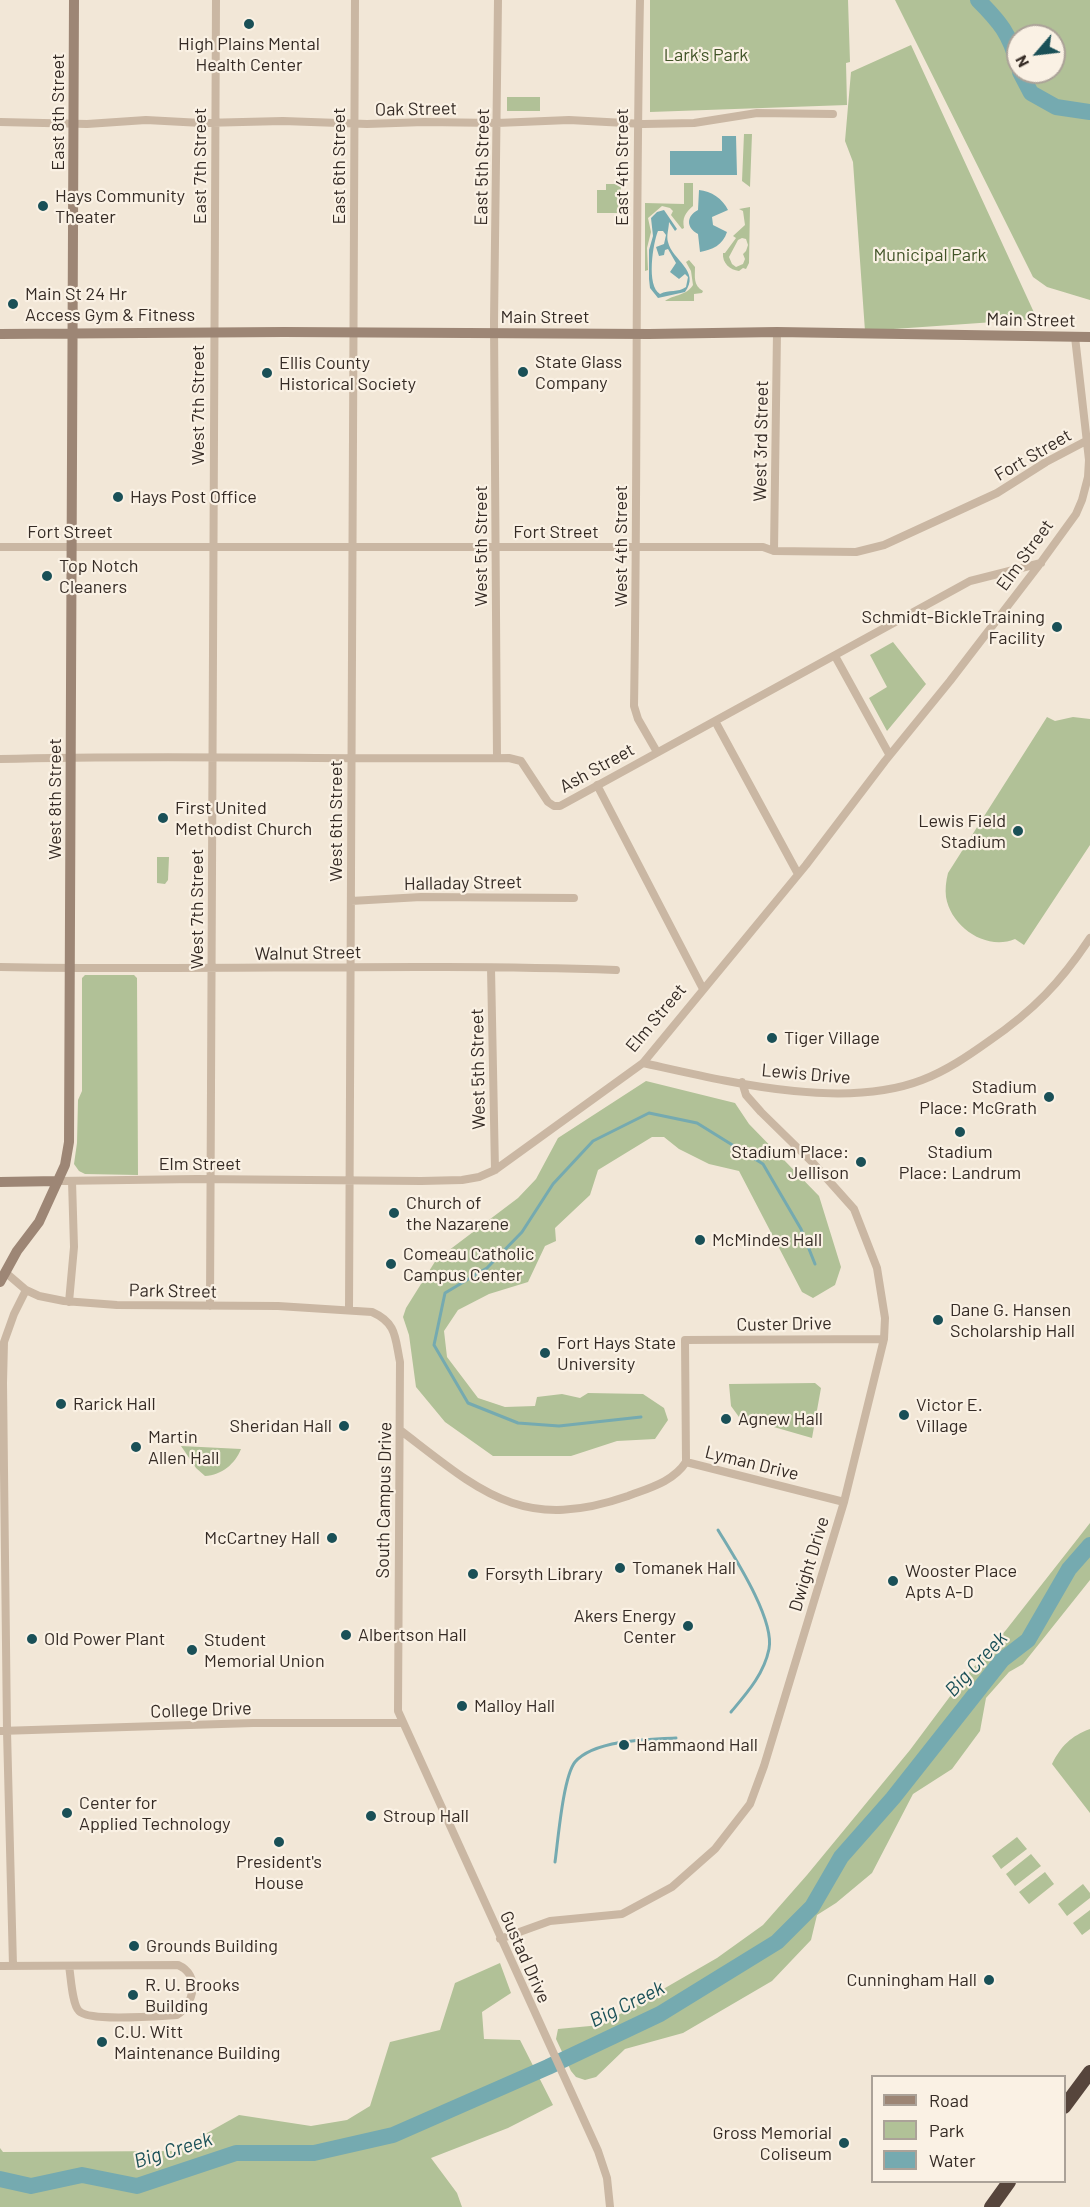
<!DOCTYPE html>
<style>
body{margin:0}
#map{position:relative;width:1090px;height:2207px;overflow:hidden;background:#f2e7d7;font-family:Barlow,sans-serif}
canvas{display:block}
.legend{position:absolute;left:871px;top:2075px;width:195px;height:108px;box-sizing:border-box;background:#faf1e4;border:2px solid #aba298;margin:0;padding:8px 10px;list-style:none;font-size:18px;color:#352b25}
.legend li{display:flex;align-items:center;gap:12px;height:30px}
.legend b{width:30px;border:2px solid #aba298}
.north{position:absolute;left:1006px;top:24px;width:60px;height:60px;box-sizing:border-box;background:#faf1e4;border:2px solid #aba298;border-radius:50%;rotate:242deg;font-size:16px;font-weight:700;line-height:24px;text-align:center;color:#352b25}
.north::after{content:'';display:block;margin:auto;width:21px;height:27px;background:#1a5057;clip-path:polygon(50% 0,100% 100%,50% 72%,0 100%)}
</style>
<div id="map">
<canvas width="1090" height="2207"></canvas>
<ul class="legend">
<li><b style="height:8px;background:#9d8675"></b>Road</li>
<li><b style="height:16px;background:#b1c197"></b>Park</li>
<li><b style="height:16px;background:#75aab0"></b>Water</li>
</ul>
<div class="north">N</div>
</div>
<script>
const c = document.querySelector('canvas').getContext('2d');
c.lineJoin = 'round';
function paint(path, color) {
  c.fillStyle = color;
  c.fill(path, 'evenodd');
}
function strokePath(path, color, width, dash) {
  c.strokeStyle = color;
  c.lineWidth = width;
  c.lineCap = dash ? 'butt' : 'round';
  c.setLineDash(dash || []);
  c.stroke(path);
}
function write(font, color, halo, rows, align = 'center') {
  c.font = font + ' Barlow,sans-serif';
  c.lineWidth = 4.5;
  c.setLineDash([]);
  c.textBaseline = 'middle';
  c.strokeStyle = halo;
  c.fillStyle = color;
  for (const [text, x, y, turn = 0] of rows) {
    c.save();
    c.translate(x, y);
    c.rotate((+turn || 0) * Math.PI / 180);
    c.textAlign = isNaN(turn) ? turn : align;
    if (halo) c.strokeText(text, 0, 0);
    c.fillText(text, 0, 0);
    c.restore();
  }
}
const green = new Path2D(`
 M650,0H848L850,62L846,63L847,105L650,112Z
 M895,0H1090V300L1047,287L1033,277ZM1018,36H1054V72H1018Z
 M911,45L1037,319L865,331L853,162L845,141L851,72Z
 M507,97H540V111H507Z
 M744,134H752L750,187L742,181Z
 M684,183H693V206C685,213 682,218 684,228L682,229L671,215L673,211L670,208L662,206L648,218L651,232L647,248L648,270L645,271V203L684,204Z
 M606,184H621L620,213H597V190H606Z
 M750,207L749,263L746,269L743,268L739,271C730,270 722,263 723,253H725L736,238L733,236L745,225L743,211L739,209ZM742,238L746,239L748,245L746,251L743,254L745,259L743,264L736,267L732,264L729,257L738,240Z
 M689,260L695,267C695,277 693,285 703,291L702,293L694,294V301H665C675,294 686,296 693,285L691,271L686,262Z
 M893,642L926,684L887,731L869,698L887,687L870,655Z
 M1047,717L1055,721L1073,717L1090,719V845L1024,945L1015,939C986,951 951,927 946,897C945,889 946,881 948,873Z
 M157,857H169L168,880L165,884L157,883Z
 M85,975H134L137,978L138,1175L85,1174L79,1171L74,1164L77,1143L78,1100L82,1091V978Z
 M646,1081L735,1103L749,1124L819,1196L841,1267L835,1285L813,1298L802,1292L739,1171L709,1164L679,1149L664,1137H652L598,1170L590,1195L555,1228L556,1241L545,1246L528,1282L489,1294L458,1310L444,1331L447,1357L478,1398L505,1407L535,1406L537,1397L562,1394L580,1398L588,1393L643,1394L664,1408L668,1420L655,1439L617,1441L571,1456H493L445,1422L416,1387L409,1335L403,1317L406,1308L436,1260L518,1198L536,1179L558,1138Z
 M815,1383L821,1388L812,1438L739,1417L731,1406L729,1384Z
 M181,1446L241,1449C235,1464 222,1475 205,1476L196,1468Z
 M1090,1523V1580L1023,1664L1009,1672L986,1698L980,1731L952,1769L913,1794L872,1873L836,1903L817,1915L811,1940L772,1981L683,2033L625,2049L596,2077L585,2080L576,2077L571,2071L556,2039L558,2029L601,2025L717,1958L763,1925L807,1875L910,1750L960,1683L1006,1630Z
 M1090,1729V1813L1052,1764C1061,1746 1071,1736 1090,1729Z
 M1017,1837L1027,1849L1001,1869L992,1856Z
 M1031,1854L1041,1866L1015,1886L1006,1874Z
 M1045,1872L1054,1884L1029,1904L1019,1892Z
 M1083,1884L1090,1893V1898L1067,1916L1058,1904Z
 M1090,1910V1929L1082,1935L1073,1923Z
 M500,1963L511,1993L482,2012L484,2039L520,2040L553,2105L508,2128L431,2158L457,2193L462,2207H0V2148L3,2152L175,2151L239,2115L311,2126L347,2120L370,2106L390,2042L440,2030L455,1983Z`);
const water = new Path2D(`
 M722,136H736L737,175H670V151H722Z
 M699,190C711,191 723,199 728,210L712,217L713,225L727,232C723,245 712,250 700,252L698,234C686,228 686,216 698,210Z
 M664,210L677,229L675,231L669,222C669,228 666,236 668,242C672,260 701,271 685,292L658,298L650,288L649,279V250L653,236L651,218L657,212ZM658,231H663L666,235L664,244L656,247L659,256L664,255L665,250L668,249L676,263L670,272L679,279L685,274L688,277L686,287C678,293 669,289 660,294C646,286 653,243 658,231Z`);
const stream = new Path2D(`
 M641,1417L559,1426L518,1423L468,1403L434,1345L445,1293L487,1268L522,1232L553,1184L593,1141L649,1113L697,1123L763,1164L801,1229L815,1264
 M718,1530C733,1555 775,1619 769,1649C764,1674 747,1693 731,1712
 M555,1862C558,1841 563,1777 575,1762C594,1740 649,1739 676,1738`);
const river = new Path2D(`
 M978,0C1000,22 1010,34 1018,65
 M1020,72L1031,93L1056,107L1090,112
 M0,2179L31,2186L82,2175L137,2186L236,2153H314L393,2135L548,2067L660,2014L777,1942L812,1907L841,1857L893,1798L1002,1660L1028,1640L1069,1569L1090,1545`);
const street = new Path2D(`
 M640,0C635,235 638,470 634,706L638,719L657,752
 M0,122L87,124L146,120L202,123L283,121L367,124L424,122L497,123L569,120L644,124L694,123L757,113L833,114
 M0,547H763L774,551L856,552L884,545L997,493L1046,462L1086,441
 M774,551L777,332
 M835,656L889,754
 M715,721L798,874
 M497,758L494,322L498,0
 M0,759C170,754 339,760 509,758L521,761L548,802L554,806H560L970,581L1041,563
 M597,785L703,989
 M351,901L421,897L574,898
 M0,967C205,971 411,963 616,970
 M491,968L495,1170
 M643,1063C725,1081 842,1111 922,1080C946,1071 968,1056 989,1041C1033,1011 1061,982 1090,938
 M58,1181L197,1179L421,1181L462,1180L479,1177L495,1170L643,1063L806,865L885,761L950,681L1039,565L1076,514L1082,500L1088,477L1089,460L1075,337
 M5,1272L26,1290L39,1296L64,1301L117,1305L278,1306L372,1312C397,1323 395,1338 400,1362L398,1711L598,2151L607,2178L610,2207
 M69,1302L74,1247L72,1181
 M210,1306L216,0
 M349,1310L355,0
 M400,1430C480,1491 521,1533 628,1496C649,1488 673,1482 686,1462
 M686,1462L685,1340L884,1339
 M686,1462L844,1502
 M0,1731L253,1723H402
 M500,1939L550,1921L622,1914L672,1887L715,1849L750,1804L764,1766L844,1502L884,1339L885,1318L877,1268L854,1209L813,1163L761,1112L746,1095L742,1082
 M0,1966L178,1965C201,1975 194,2004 177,2015C159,2016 89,2022 79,2011C72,2004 71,1977 69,1966
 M13,1966L7,1731L3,1383L4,1342L14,1314L26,1290`);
const secondary = new Path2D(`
 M0,334L284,332L649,334L777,332L1090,337
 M0,1182L58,1181
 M0,1282L17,1251L39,1222L65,1165L69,1142L74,0`);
const highway = new Path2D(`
 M1064,2107L1090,2072
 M991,2207L1009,2182`);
const markers = [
 [249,24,6,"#1a5057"],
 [43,206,6,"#1a5057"],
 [13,304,6,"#1a5057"],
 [523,372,6,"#1a5057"],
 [267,373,6,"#1a5057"],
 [118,497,6,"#1a5057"],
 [47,576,6,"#1a5057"],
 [1057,627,6,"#1a5057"],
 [163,818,6,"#1a5057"],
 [1018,831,6,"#1a5057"],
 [772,1038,6,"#1a5057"],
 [1049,1097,6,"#1a5057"],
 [960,1132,6,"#1a5057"],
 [861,1162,6,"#1a5057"],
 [394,1213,6,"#1a5057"],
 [700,1240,6,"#1a5057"],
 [391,1264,6,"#1a5057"],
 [938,1320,6,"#1a5057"],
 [545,1353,6,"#1a5057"],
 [61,1404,6,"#1a5057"],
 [904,1415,6,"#1a5057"],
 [726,1419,6,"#1a5057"],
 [344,1426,6,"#1a5057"],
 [136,1447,6,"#1a5057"],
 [332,1538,6,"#1a5057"],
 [620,1568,6,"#1a5057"],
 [473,1574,6,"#1a5057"],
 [893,1581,6,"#1a5057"],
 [688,1626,6,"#1a5057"],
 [346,1635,6,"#1a5057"],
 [32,1639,6,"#1a5057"],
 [192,1650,6,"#1a5057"],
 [462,1706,6,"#1a5057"],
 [624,1745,6,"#1a5057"],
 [67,1813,6,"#1a5057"],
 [371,1816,6,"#1a5057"],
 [279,1842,6,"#1a5057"],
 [134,1946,6,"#1a5057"],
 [989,1980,6,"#1a5057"],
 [133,1995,6,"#1a5057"],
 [102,2042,6,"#1a5057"],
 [844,2143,6,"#1a5057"]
];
const poiNames = [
 ["High Plains Mental",249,44,"center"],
 ["Health Center",249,65,"center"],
 ["Hays Community",55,196],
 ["Theater",55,217],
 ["Main St 24 Hr",25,294],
 ["Access Gym & Fitness",25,315],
 ["State Glass",535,362],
 ["Company",535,383],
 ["Ellis County",279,363],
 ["Historical Society",279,384],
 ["Hays Post Office",130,497],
 ["Top Notch",59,566],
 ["Cleaners",59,587],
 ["Schmidt-BickleTraining",1045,617,"right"],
 ["Facility",1045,638,"right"],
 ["First United",175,808],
 ["Methodist Church",175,829],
 ["Lewis Field",1006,821,"right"],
 ["Stadium",1006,842,"right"],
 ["Tiger Village",784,1038],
 ["Stadium",1037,1087,"right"],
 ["Place: McGrath",1037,1108,"right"],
 ["Stadium Place:",849,1152,"right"],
 ["Jellison",849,1173,"right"],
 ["Stadium",960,1152,"center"],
 ["Place: Landrum",960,1173,"center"],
 ["Church of",406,1203],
 ["the Nazarene",406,1224],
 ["McMindes Hall",712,1240],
 ["Comeau Catholic",403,1254],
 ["Campus Center",403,1275],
 ["Dane G. Hansen",950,1310],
 ["Scholarship Hall",950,1331],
 ["Fort Hays State",557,1343],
 ["University",557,1364],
 ["Rarick Hall",73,1404],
 ["Victor E.",916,1405],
 ["Village",916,1426],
 ["Agnew Hall",738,1419],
 ["Sheridan Hall",332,1426,"right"],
 ["Martin",148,1437],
 ["Allen Hall",148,1458],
 ["McCartney Hall",320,1538,"right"],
 ["Tomanek Hall",632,1568],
 ["Wooster Place",905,1571],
 ["Apts A-D",905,1592],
 ["Forsyth Library",485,1574],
 ["Akers Energy",676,1616,"right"],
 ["Center",676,1637,"right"],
 ["Albertson Hall",358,1635],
 ["Old Power Plant",44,1639],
 ["Student",204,1640],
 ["Memorial Union",204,1661],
 ["Malloy Hall",474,1706],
 ["Hammaond Hall",636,1745],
 ["Center for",79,1803],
 ["Applied Technology",79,1824],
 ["Stroup Hall",383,1816],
 ["President's",279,1862,"center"],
 ["House",279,1883,"center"],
 ["Grounds Building",146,1946],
 ["Cunningham Hall",977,1980,"right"],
 ["R. U. Brooks",145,1985],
 ["Building",145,2006],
 ["C.U. Witt",114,2032],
 ["Maintenance Building",114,2053],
 ["Gross Memorial",832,2133,"right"],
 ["Coliseum",832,2154,"right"]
];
const parkNames = [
 ["Lark's Park",706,55],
 ["Municipal Park",930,255]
];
const streetNames = [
 ["Oak Street",416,109,-1],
 ["East 8th Street",58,112,-90],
 ["East 7th Street",200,166,-90],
 ["East 6th Street",339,166,-90],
 ["East 5th Street",482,167,-89],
 ["East 4th Street",622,167,-90],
 ["Main Street",545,317],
 ["Main Street",1031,320,1],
 ["West 7th Street",198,405,-90],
 ["West 3rd Street",761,441,-89],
 ["Fort Street",1033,455,-30],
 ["Fort Street",70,532],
 ["Fort Street",556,532],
 ["West 5th Street",481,546,-90],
 ["West 4th Street",621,546,-90],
 ["Elm Street",1025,555,-54],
 ["Ash Street",597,768,-29],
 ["West 8th Street",55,799,-90],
 ["West 6th Street",336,821,-90],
 ["Halladay Street",463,883,-1],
 ["West 7th Street",197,909,-90],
 ["Walnut Street",308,953,-1],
 ["Elm Street",656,1018,-50],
 ["West 5th Street",478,1069,-91],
 ["Lewis Drive",806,1074,5],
 ["Elm Street",200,1164],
 ["Park Street",173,1291,1],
 ["Custer Drive",784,1324,-1],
 ["Lyman Drive",752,1463,14],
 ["South Campus Drive",384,1500,-89],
 ["Dwight Drive",809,1564,-73],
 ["College Drive",201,1710,-2],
 ["Gustad Drive",525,1957,66]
];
const waterNames = [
 ["Big Creek",976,1664,-47],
 ["Big Creek",627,2004,-26],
 ["Big Creek",173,2150,-17]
];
paint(green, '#b1c197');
paint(water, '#75aab0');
strokePath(stream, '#75aab0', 3);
strokePath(river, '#75aab0', 16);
strokePath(street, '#cab7a3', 8);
strokePath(secondary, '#9d8675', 10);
strokePath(highway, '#56453c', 14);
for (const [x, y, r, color] of markers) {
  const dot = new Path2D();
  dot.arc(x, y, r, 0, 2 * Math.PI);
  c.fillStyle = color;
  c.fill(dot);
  strokePath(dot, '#faf1e4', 2);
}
write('18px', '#352b25', '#faf1e4', poiNames, 'left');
write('18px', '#425428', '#faf1e4', parkNames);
write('18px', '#352b25', '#faf1e4', streetNames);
write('italic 20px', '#1a5057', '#faf1e4', waterNames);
</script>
